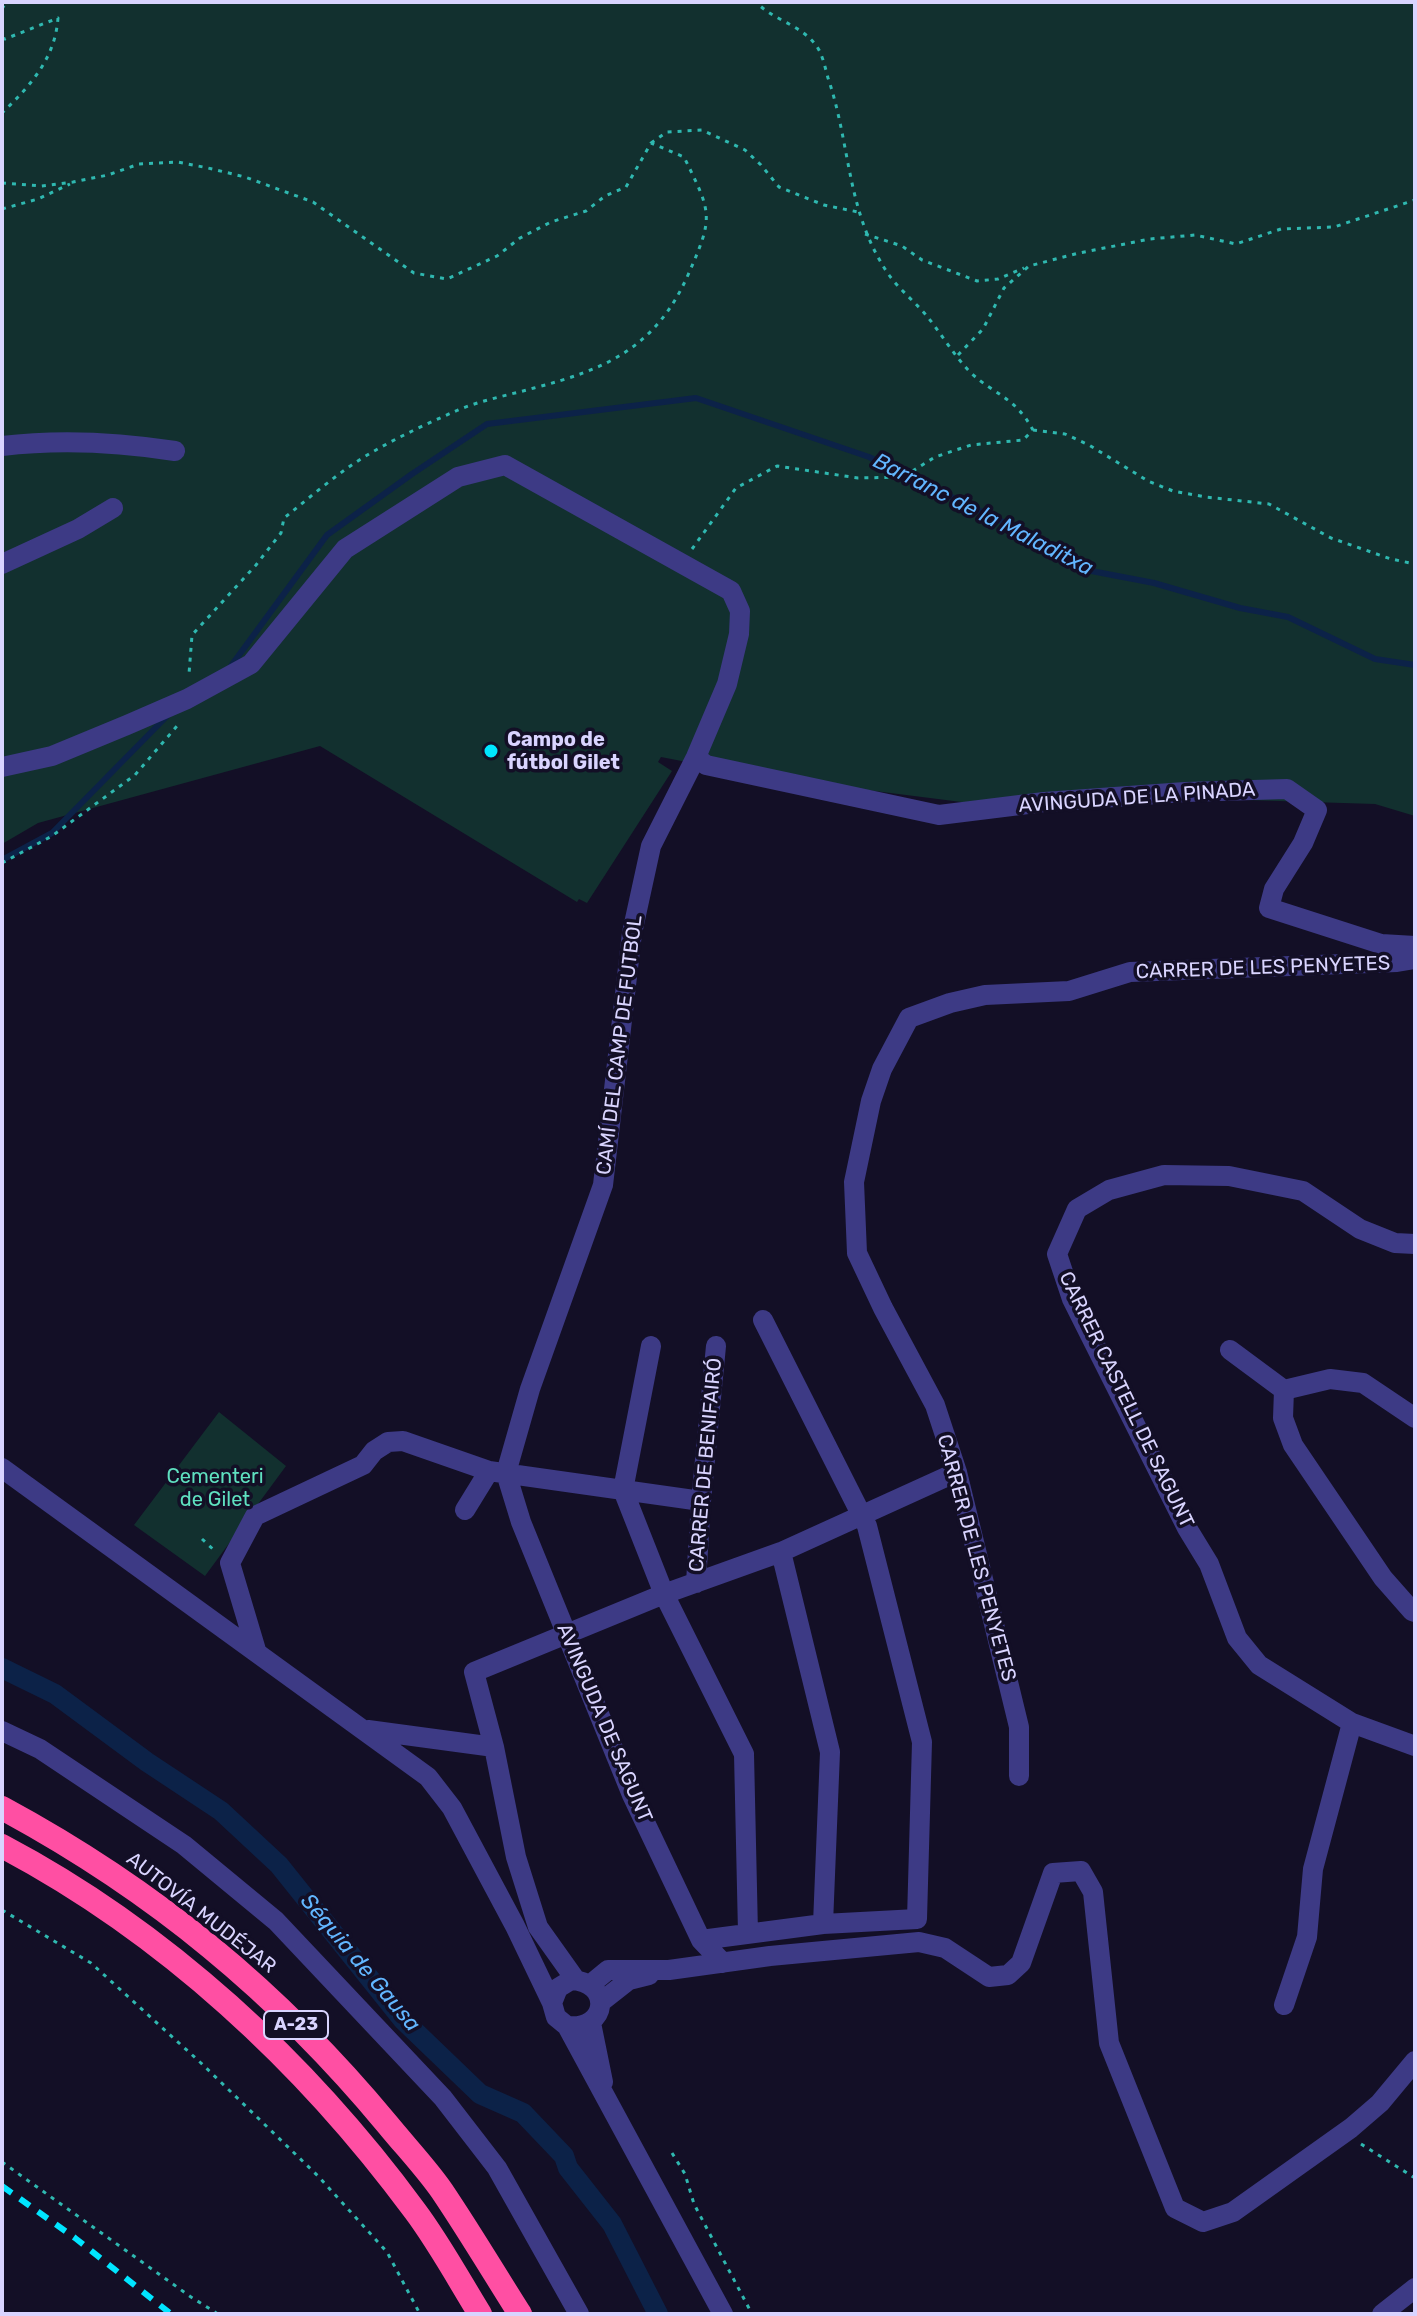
<!DOCTYPE html>
<meta charset="utf-8">
<style>
body{margin:0}
#map{position:relative;width:1417px;height:2316px;overflow:hidden;background:#130f26;font-family:Rubik,sans-serif}
canvas{display:block}
.frame{position:absolute;inset:0;border:4px solid #d9d4ff;pointer-events:none}
</style>
<div id="map">
<canvas width="1417" height="2316"></canvas>
<div class="frame"></div>
</div>
<script>
const c = document.querySelector('canvas').getContext('2d');
c.lineJoin = 'round';
function paint(path, color) {
  c.fillStyle = color;
  c.fill(path, 'evenodd');
}
function strokePath(path, color, width, dash) {
  c.strokeStyle = color;
  c.lineWidth = width;
  c.lineCap = dash ? 'butt' : 'round';
  c.setLineDash(dash || []);
  c.stroke(path);
}
function write(font, color, halo, rows, align = 'center') {
  c.font = font + ' Rubik,sans-serif';
  c.lineWidth = 7;
  c.setLineDash([]);
  c.textBaseline = 'middle';
  c.strokeStyle = halo;
  c.fillStyle = color;
  for (const [text, x, y, turn = 0] of rows) {
    c.save();
    c.translate(x, y);
    c.rotate((+turn || 0) * Math.PI / 180);
    c.textAlign = isNaN(turn) ? turn : align;
    if (halo) c.strokeText(text, 0, 0);
    c.fillText(text, 0, 0);
    c.restore();
  }
}
const green = new Path2D(`
 M2,2H1415V816L1375,804L1118,796L1001,807L764,777L661,757L658,762L672,771L587,903L579,899L577,902L320,746L38,823L2,844Z
 M219,1412L286,1466L205,1576L134,1525Z`);
const stream = new Path2D(`
 M231,666L327,535L412,474L487,424L696,398L869,457L1007,524L1081,569L1154,583L1240,608L1288,617L1375,659L1415,665
 M2,860L52,833L169,714`);
const canal = new Path2D(`
 M2,1668L55,1694L147,1762L221,1811L279,1865L403,2020L480,2094L523,2113L564,2156L568,2168L612,2224L658,2314`);
const path = new Path2D(`
 M2,9L6,2
 M2,38L5,39L58,18C55,59 30,86 2,113
 M651,143L667,132L702,130L745,150L761,165L779,187L824,205L858,212
 M2,183L41,186L73,182L108,175L139,164L178,162L208,168L245,177L313,202L414,273L447,279L497,256L520,238L551,222L586,211L605,196L626,187L651,143L684,157C712,214 714,216 688,275C656,347 607,369 534,388C509,395 482,400 458,410C431,422 402,435 376,450C343,468 313,495 284,518L281,533L256,565L192,635L189,674
 M2,209L38,199L70,184
 M865,234L902,246L922,260L977,281L998,279L1024,268
 M958,355L983,329L1004,288L1029,266L1079,253L1150,239L1195,235L1236,244L1281,229L1334,227L1415,200
 M1033,430L1065,434L1089,445L1148,481L1173,491L1206,497L1269,504L1331,538L1391,559L1415,564
 M692,549L736,488L777,466L858,478L903,477L935,457L971,445L1023,440L1033,430C1014,396 996,396 971,373C954,356 941,333 926,315C914,301 899,289 889,275C846,213 851,145 828,78C825,67 822,52 815,44C799,24 773,20 756,2
 M2,863L52,836L135,775L177,726
 M202,1539L215,1551
 M2,1910L91,1963L201,2063L318,2176L387,2252L420,2314
 M1361,2144L1415,2178
 M672,2153L685,2174L694,2204L752,2314
 M2,2162L191,2297L218,2314`);
const minor = new Path2D(`
 M2,446C60,439 117,442 175,451
 M2,564L78,529L113,508
 M696,757L706,765L939,815L1044,802L1185,792L1287,789L1317,810L1303,843L1274,889L1269,908L1381,944L1415,946
 M2,767L52,756L127,725L187,699L251,664L345,549L458,477L505,465L731,591L740,611L739,634L727,684L696,757L651,846L632,933L603,1185L530,1389L506,1473L521,1522L632,1795L701,1940L723,1963
 M1415,1244L1395,1243L1360,1229L1303,1191L1229,1176L1164,1175L1109,1190L1077,1209L1057,1254L1072,1299L1187,1528L1209,1564L1237,1638L1259,1665L1352,1723L1415,1746
 M651,1346L623,1490L664,1594L744,1754L748,1933
 M1230,1350L1284,1390
 M1415,1418L1363,1383L1330,1379L1284,1390L1283,1418L1293,1445L1383,1578L1412,1611L1415,1612
 M2,1468L428,1777L452,1808L515,1926L552,2003L556,2017L567,2026L723,2314
 M465,1510L489,1471
 M781,1552L830,1752L823,1924
 M696,1583L701,1501L716,1346
 M256,1650L230,1563L255,1516L363,1465L374,1451L388,1442L403,1441L489,1471L701,1501
 M368,1730L494,1747
 M2,1731L40,1749L184,1845L276,1921L443,2098L497,2168L579,2314
 M1019,1776V1727L957,1472L935,1405L883,1308L857,1253L854,1182L871,1101L882,1069L909,1018L950,1003L985,995L1069,991L1130,972L1397,962L1415,959
 M701,1940L823,1924L917,1919L922,1742L867,1526L763,1320
 M575,1979L538,1927L516,1857L494,1747L474,1672L664,1594L781,1552L957,1472
 M591,1984L608,1970H669L770,1956L919,1942L945,1948L989,1977L1008,1975L1021,1963L1053,1873L1081,1871L1093,1892L1109,2043L1175,2208L1203,2222L1233,2212L1351,2128L1380,2103L1415,2061
 M601,2002L629,1980L649,1975
 M552,2003L558,1988L571,1980C613,1982 608,2031 567,2026
 M1284,2005L1307,1937L1313,1869L1352,1723
 M591,2023L603,2082
 M1382,2314L1415,2288`);
const highway = new Path2D(`
 M2,1808C154,1890 278,1992 388,2125C406,2147 426,2168 442,2191C469,2231 494,2273 520,2314
 M2,1846C165,1932 306,2063 415,2211C439,2243 459,2280 480,2314`);
const rail = new Path2D(`
 M2,2186L75,2238L171,2314`);
const markers = [
 [491,751,8,"#00e5ff"]
];
const shields = [
 [296,2025,64]
];
const shieldNames = [
 ["A-23",296,2025]
];
const poiNames = [
 ["Campo de",507,740],
 ["fútbol Gilet",507,763]
];
const streetNames = [
 ["AVINGUDA DE LA PINADA",1137,798,-4],
 ["CARRER DE LES PENYETES",1263,968,-2],
 ["CAMÍ DEL CAMP DE FUTBOL",620,1045,-83],
 ["CARRER CASTELL DE SAGUNT",1126,1400,64],
 ["CARRER DE BENIFAIRÓ",706,1465,-85],
 ["CARRER DE LES PENYETES",976,1558,75],
 ["AVINGUDA DE SAGUNT",604,1723,67],
 ["AUTOVÍA MUDÉJAR",201,1913,38]
];
const parkNames = [
 ["Cementeri",215,1477],
 ["de Gilet",215,1500]
];
const waterNames = [
 ["Barranc de la Maladitxa",983,515,27],
 ["Séquia de Gausa",360,1963,50]
];
paint(green, '#12302f');
strokePath(stream, '#0c2248', 6);
strokePath(canal, '#0c2248', 20);
strokePath(path, '#2fb8b0', 3, [4, 6]);
strokePath(minor, '#3d3a85', 20);
strokePath(highway, '#ff4fa3', 24);
strokePath(rail, '#00e5ff', 6, [12, 10]);
for (const [x, y, r, color] of markers) {
  const dot = new Path2D();
  dot.arc(x, y, r, 0, 2 * Math.PI);
  c.fillStyle = color;
  c.fill(dot);
  strokePath(dot, '#130f26', 3);
}
for (const [x, y, w] of shields) {
  const box = new Path2D();
  box.roundRect(x - w / 2, y - 14, w, 28, 6);
  c.fillStyle = '#130f26';
  c.fill(box);
  strokePath(box, '#d9d4ff', 2);
}
write('bold 18px', '#d9d4ff', null, shieldNames);
write('bold 20px', '#d9d4ff', '#130f26', poiNames, 'left');
write('20px', '#d9d4ff', '#130f26', streetNames);
write('20px', '#5fe0c0', '#130f26', parkNames);
write('italic 22px', '#62b6ff', '#130f26', waterNames);
</script>
